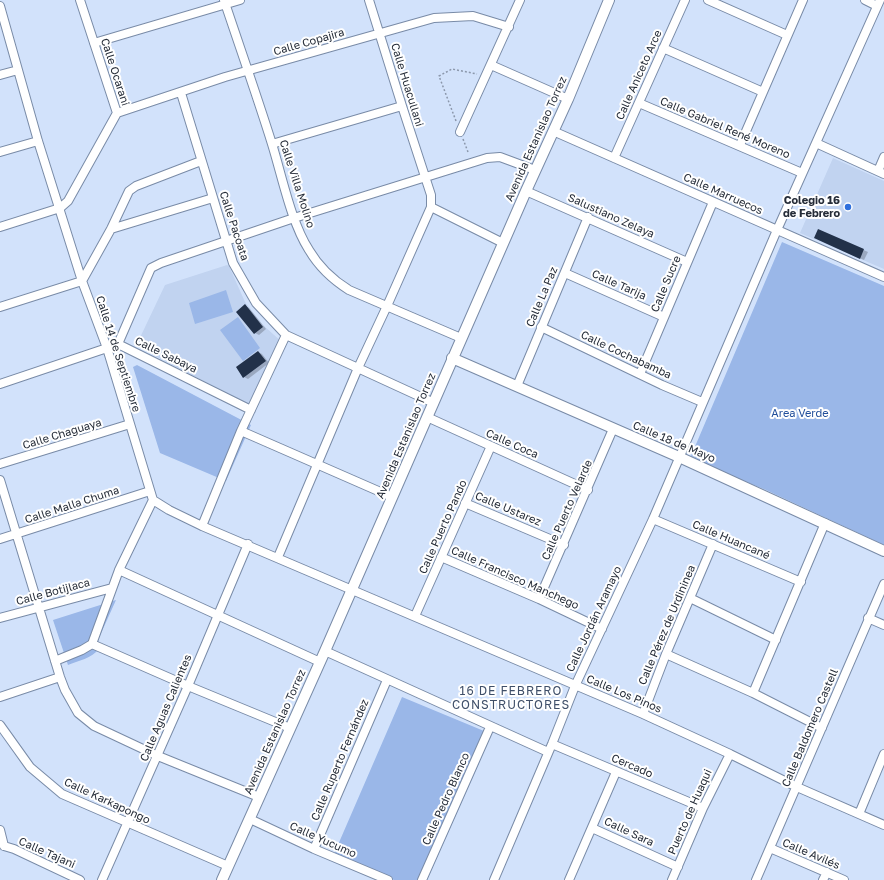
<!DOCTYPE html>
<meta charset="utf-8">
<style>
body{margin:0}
canvas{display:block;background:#d2e2fb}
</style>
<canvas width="884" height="880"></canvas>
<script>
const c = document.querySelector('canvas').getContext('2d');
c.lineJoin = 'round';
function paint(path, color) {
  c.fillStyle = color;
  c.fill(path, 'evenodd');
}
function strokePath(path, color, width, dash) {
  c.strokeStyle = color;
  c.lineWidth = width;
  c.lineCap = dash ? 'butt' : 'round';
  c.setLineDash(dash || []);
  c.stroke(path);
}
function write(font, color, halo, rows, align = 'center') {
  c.font = font + ' "Golos Text",sans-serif';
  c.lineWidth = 4;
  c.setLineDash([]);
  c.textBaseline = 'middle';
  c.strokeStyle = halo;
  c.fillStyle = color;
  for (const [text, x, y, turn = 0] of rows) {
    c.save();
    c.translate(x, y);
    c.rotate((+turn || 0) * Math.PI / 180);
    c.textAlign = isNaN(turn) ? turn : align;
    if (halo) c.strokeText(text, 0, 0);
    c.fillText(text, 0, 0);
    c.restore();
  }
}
const built = new Path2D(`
 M833,158L884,181V269L800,233Z
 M227,265L229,266L245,302L263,325L283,343L253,407L136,346L165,285Z`);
const green = new Path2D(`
 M782,242L884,286V545L766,490L696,461L697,459L691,456Z
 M226,290L233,312L195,324L189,303Z
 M238,317L260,348L243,361L220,330Z
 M137,365L251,425L226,481L160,453L133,367Z
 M116,600L98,640L99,649C92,658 78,661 68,665L53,620Z
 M402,697L484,731L474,758L480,761L427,880H394L334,854Z`);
const shadow = new Path2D(`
 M819,230L868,252L864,260L819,240Z
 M245,306L249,308L266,329L259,335L255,333L238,312Z
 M258,352L262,354L269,363L248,379L244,377Z`);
const building = new Path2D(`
 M818,229L864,249L860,259L814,238Z
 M245,304L263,327L254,334L236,312Z
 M258,351L266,361L243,378L236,367Z`);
const path = new Path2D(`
 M456,121L439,76L452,69L477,74
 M463,139L468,152`);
const minor = new Path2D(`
 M224,0C240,48 257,96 272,144C282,176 291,222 309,250C319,267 333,280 349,290L461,338
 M708,0L787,35
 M865,0L877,6
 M0,6L38,141L82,281L107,348L153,500L169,510L202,526L643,714L730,754L797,787L884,825
 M94,43L240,0
 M663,48L763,92
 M491,65L568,99
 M0,75L18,70
 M181,93L233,263L256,303L286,335L434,403
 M639,103L802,173
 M117,113L225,77L434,18L473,16L509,27
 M553,131L884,277
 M460,132L520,0
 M816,143L884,174
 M272,144L402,106
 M740,145L803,0
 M0,152L38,141
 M614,158L685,0
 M878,171L884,157
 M526,191L687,262
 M431,207L503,243
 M0,227L60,208L68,201L117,113L80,0
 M111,229L213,198
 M565,273L664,317
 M0,307L82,281L111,229L129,191L136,186L201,161
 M541,327L662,385L702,402
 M118,344L151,268L161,263L294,218L487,158L500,157L535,170
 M640,374L713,202
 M0,384L107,348L118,344L251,410
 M517,386L588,217
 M427,417L588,490
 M241,431L392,497
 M0,464L130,424
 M0,480L60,677L65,690L78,713L94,726L158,756L259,797
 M465,503L564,545
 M653,519L801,582
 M202,526L241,431L286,335
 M0,539L150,491
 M278,557L358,368L387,306L431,207V195L402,106L369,0
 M441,557L539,599L602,629
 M119,570L320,662
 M690,598L776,640
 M539,599L613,429
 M415,616L491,446
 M0,618L112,588
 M868,618L884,625
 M92,644L188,686L290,728
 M325,651L548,752
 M666,654L753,693L822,728
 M55,661L82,650L92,644L119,570L153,500
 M753,693L825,523
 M0,697L60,677
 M643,714L666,654L713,544
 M0,725L30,767L62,794L228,866
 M552,744L703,808
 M859,814L884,754
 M250,819L314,849L388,880
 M592,828L678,867
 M0,830L4,846
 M4,846L14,849L80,880
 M770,848L844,880
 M314,849L387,680
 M102,880L188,686L248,544
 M422,880L490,727
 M494,880L552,744L575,686L653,519L777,230L880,0
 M569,880L616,772
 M672,880L703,808L730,754
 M756,880L884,584
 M823,880L827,872`);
const tertiary = new Path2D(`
 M452,358L679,457L884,551
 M222,880L325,651L526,191L568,99L609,0`);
const markers = [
 [848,207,4,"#3070dd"]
];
const streetNames = [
 ["Calle Copajira",309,42,-16],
 ["Calle Ocarani",115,72,72],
 ["Calle Aniceto Arce",639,75,-66],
 ["Calle Huacullani",407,85,73],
 ["Calle Gabriel René Moreno",725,128,23],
 ["Avenida Estanislao Torrez",536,139,-66],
 ["Calle Villa Molino",297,184,72],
 ["Calle Marruecos",723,194,24],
 ["Salustiano Zelaya",611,216,24],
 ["Calle Pacoata",234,226,72],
 ["Calle Sucre",666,284,-67],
 ["Calle Tarija",619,285,24],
 ["Calle La Paz",542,297,-67],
 ["Calle 14 de Septiembre",118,354,72],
 ["Calle Sabaya",166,355,26],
 ["Calle Cochabamba",626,355,25],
 ["Calle Chaguaya",62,434,-17],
 ["Avenida Estanislao Torrez",406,436,-67],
 ["Calle 18 de Mayo",674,442,23],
 ["Calle Coca",512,444,24],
 ["Calle Malla Chuma",72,505,-18],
 ["Calle Ustarez",508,509,23],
 ["Calle Puerto Velarde",567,510,-66],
 ["Calle Puerto Pando",443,527,-66],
 ["Calle Huancané",731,540,23],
 ["Calle Francisco Manchego",515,578,24],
 ["Calle Botijlaca",53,592,-15],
 ["Calle Jordán Aramayo",594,619,-65],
 ["Calle Pérez de Urdininea",667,625,-67],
 ["Calle Los Pinos",624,694,23],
 ["Calle Aguas Calientes",166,708,-67],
 ["Calle Baldomero Castell",810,728,-67],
 ["Avenida Estanislao Torrez",275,732,-66],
 ["Calle Ruperto Fernández",340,760,-67],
 ["Cercado",632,766,23],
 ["Calle Pedro Blanco",446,799,-66],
 ["Calle Karkapongo",107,801,25],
 ["Puerto de Huaqui",690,812,-66],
 ["Calle Sara",629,832,25],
 ["Calle Yucumo",323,840,24],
 ["Calle Tajani",47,853,24],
 ["Calle Avilés",811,854,23]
];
const poiNames = [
 ["Colegio 16",840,201],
 ["de Febrero",840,214]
];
const parkNames = [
 ["Area Verde",800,414]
];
const neighbourhoodNames = [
 ["16 DE FEBRERO",511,691],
 ["CONSTRUCTORES",511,705]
];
paint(built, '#c1d3f0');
paint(green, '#9ab7e8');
paint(shadow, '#0003');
paint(building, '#223149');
strokePath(minor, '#798ba7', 10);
strokePath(tertiary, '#798ba7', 12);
strokePath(path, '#8b97ab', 1.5, [2, 2]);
strokePath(minor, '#fff', 8);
strokePath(tertiary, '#fff', 10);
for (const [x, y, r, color] of markers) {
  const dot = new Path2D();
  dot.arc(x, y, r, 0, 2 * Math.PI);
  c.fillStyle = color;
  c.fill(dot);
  strokePath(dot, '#fff', 1.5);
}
write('11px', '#252c38', '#fff', streetNames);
write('bold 11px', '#252c38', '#fff', poiNames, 'right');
write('11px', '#224f9b', '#fff', parkNames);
c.letterSpacing = '1px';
write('12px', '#3f4f69', '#fff', neighbourhoodNames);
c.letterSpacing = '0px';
</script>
